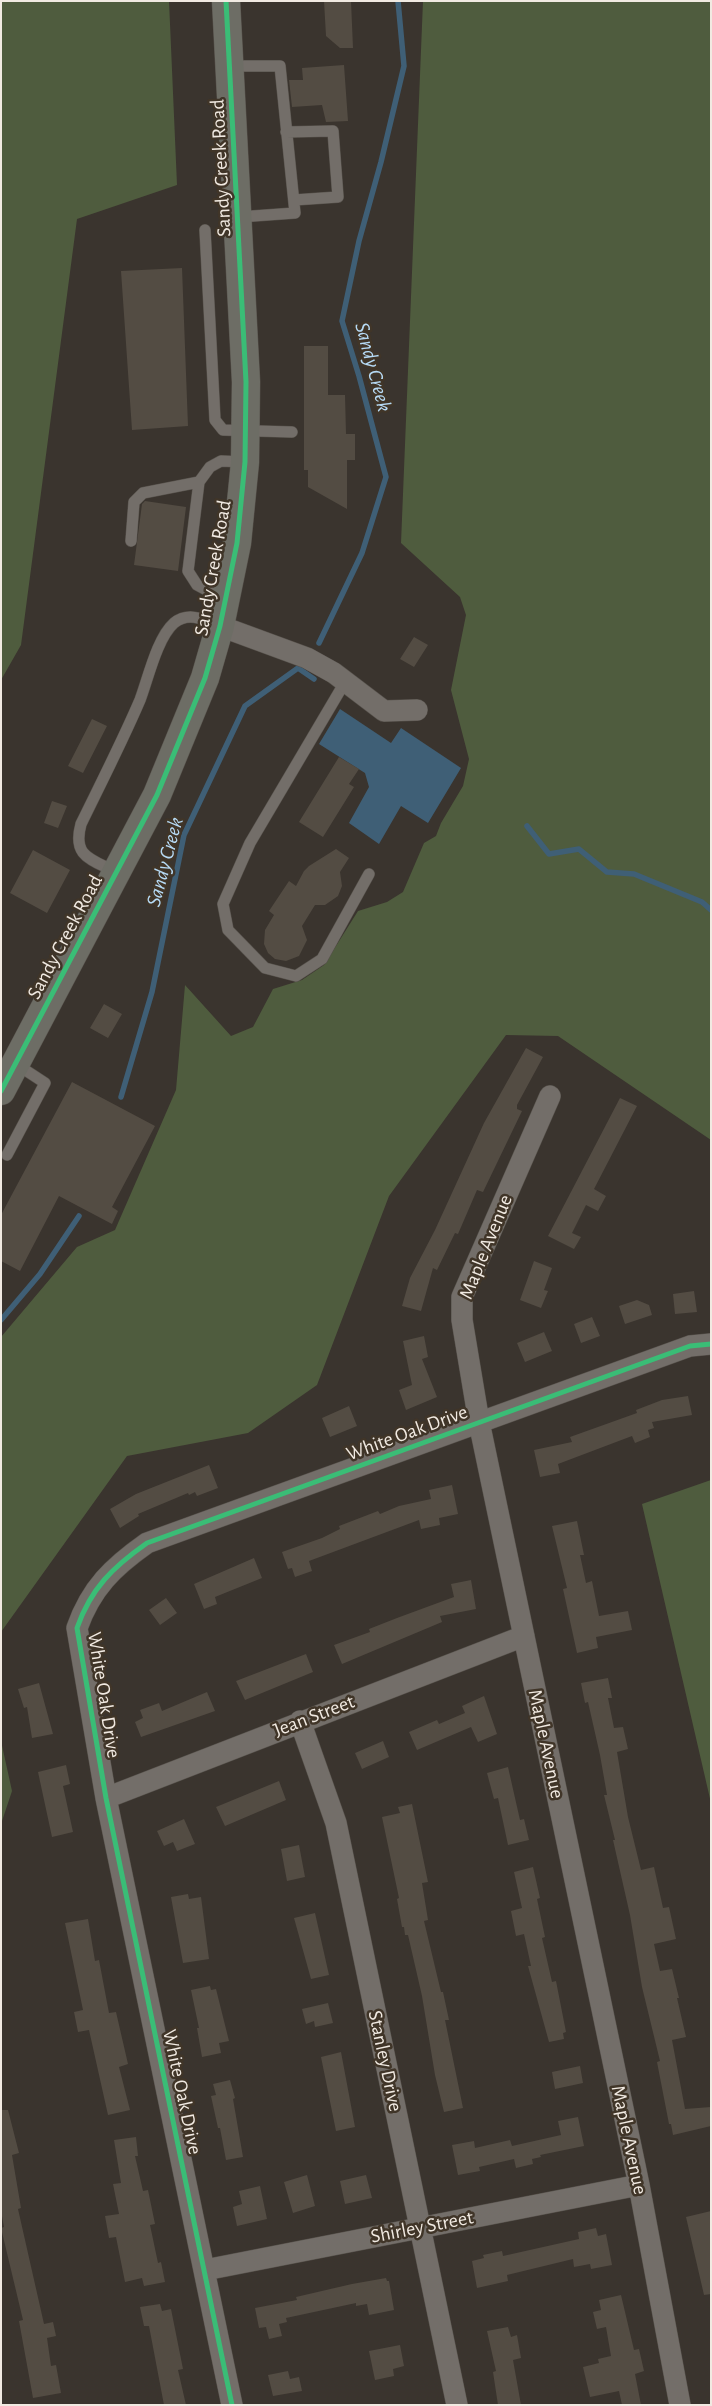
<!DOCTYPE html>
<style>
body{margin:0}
#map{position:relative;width:712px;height:2406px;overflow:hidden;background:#3a342e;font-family:"Alegreya Sans",sans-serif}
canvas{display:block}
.frame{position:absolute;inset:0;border:2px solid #f1eae2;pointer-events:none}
</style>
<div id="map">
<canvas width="712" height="2406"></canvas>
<div class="frame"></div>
</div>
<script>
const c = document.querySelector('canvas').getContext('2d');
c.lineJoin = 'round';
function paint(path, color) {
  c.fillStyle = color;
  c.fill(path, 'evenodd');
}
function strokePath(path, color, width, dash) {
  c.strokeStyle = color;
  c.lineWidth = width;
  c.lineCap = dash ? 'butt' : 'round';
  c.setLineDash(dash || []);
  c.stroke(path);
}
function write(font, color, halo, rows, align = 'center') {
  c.font = font + ' "Alegreya Sans",sans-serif';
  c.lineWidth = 5;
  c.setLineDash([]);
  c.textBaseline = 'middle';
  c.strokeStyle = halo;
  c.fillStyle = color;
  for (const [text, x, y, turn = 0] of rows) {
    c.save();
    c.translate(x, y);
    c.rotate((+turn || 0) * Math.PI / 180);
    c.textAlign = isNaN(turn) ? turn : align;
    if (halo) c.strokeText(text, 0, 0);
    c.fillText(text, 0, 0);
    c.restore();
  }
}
const green = new Path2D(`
 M1,1H169L177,185L77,219L21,645L1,680Z
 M423,1H711V1140L558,1036L506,1035L389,1196L317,1385L248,1433L127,1456L1,1632V1337L77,1247L115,1230L176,1090L185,985L231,1036L253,1027L273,989L302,980L324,965L358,911L387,902L403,892L424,843L436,836L441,823L463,786L469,759L451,690L466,615L460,597L401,543Z
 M711,1480V1803L642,1504Z
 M1,1741L12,1791L1,1824Z`);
const water = new Path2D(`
 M340,709L391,743L401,728L461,768L428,823L401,806L379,844L349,823L369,787L365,773L319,744Z`);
const stream = new Path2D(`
 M319,643L362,553L386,477L359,376L342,321L359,241L381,162L404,66L398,1
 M527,826L549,854L579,849L607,872L634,874L702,902L711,910
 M121,1097L152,992L184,835L245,706L298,668L314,679
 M1,1320L40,1274L79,1216`);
const building = new Path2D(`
 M324,1H351L353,48H340L326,36Z
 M344,65L348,121L326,122L322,105L292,107L289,80H303L302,68Z
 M182,268L188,426L132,430L121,271Z
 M304,346H328V395H345L346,434H355V460H347V509L308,487V470H304Z
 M145,501L186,507L178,571L134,565L142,504Z
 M414,637L428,645L414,667L400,659Z
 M92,719L107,726L83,773L68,766Z
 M339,757L359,769L349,784L354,787L323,837L299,822Z
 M52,801L67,806L58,828L44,823Z
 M336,849L349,858L340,872L342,886L338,896L325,905H315L302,926L307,940L299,956L286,961L275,959L268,953L264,944L265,930L274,915L269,911L289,881L296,886L304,871L309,866Z
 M33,850L70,870L47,913L10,893Z
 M104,1004L122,1014L108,1038L90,1028Z
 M526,1048L543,1057L517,1105V1109L522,1111L483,1192L477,1190L458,1234L455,1233L437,1270L433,1268L421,1311L402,1306L410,1278L435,1230L484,1123Z
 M72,1082L155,1126L112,1207L118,1211L112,1224L59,1196L20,1271L1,1261V1215Z
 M620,1098L637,1106L594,1189L606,1196L598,1211L586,1205L572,1233L581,1237L574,1249L548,1236Z
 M534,1261L552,1268L544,1290L548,1291L541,1308L520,1300Z
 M694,1291L697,1312L675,1314L673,1294Z
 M637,1300L649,1305L652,1315L625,1324L619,1306Z
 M592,1317L600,1336L581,1343L574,1324Z
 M544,1332L552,1351L525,1362L517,1343Z
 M424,1336L428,1357L422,1359L437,1397L406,1410L399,1390L412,1385L403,1341Z
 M688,1396L692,1415L652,1422L654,1428L648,1430L650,1437L635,1443L632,1436L558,1464L560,1473L540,1477L534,1450L572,1442L570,1437L637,1413L636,1410L662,1400Z
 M349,1406L357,1426L330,1437L322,1418Z
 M209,1465L218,1488L197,1496L195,1492L189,1495L188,1493L138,1514L139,1516L120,1528L110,1509L136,1494Z
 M452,1485L458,1514L439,1518L440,1525L421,1529L419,1520L309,1561L312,1571L295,1577L292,1568L288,1569L282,1552L322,1538L340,1529L339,1526L378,1511L380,1514L399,1506L431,1499L429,1490Z
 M577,1521L584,1555H580L586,1583L592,1581L599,1616L628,1611L632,1630L596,1637L598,1648L577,1653L563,1589L567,1588L552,1526Z
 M254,1558L262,1578L215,1597L217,1604L204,1609L194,1584Z
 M471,1580L476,1609L440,1616L442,1622L342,1664L334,1645L370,1632L369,1629L397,1618L454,1597L451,1584Z
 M166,1598L177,1613L160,1625L149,1610Z
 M306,1654L313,1672L245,1700L236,1681Z
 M608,1678L612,1698H608L614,1728L623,1727L628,1749L617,1752L628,1817L641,1870L654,1867L663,1908L669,1907L676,1939L654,1944L660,1971L672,1969L679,1998H677L686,2037L672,2040L685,2109L711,2107V2126L673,2135L671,2124H669L657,2062L660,2061L642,1987L630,1915L613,1840H615L604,1795H607L600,1755L588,1702L585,1703L581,1683Z
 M39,1683L53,1734L32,1738L27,1707L24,1708L18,1689Z
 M207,1692L215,1711L141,1737L135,1722L143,1718L140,1710L159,1703L162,1711Z
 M484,1696L497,1734L478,1742L471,1727L417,1750L409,1732L437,1720L439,1724L465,1713L462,1706Z
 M383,1741L389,1757L362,1769L355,1753Z
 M66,1765L70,1784L63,1786L73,1832L52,1837L38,1772Z
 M508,1767L520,1820L524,1819L529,1840L508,1845L498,1798L494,1799L487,1773Z
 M279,1781L286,1800L225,1826L216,1807Z
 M412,1804L428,1882L422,1883L428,1920L424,1921L441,1992H443L449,2020H445L463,2108L444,2112L435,2075L422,1996L408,1935H405L404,1927H402L397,1899L399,1898L382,1817L400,1813L398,1807Z
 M184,1819L195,1844L177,1851L173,1842L164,1846L157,1831Z
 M299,1845L305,1877L287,1881L281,1849Z
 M533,1867L540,1898L537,1899L545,1937L542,1938L552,1982L556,1981L566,2032L563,2033L564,2039L549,2042L528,1966H531L524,1934L516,1936L511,1911L522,1908L514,1872Z
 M188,1894L189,1899L201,1897L209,1959L183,1963L171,1897Z
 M315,1913L329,1975L311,1979L294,1918Z
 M88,1919L95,1961L99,1960L109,2013L116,2012L128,2064L119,2067L130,2110L108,2115L89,2030L78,2032L74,2012L83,2010L65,1923Z
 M210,1986L211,1990L216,1989L229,2041L219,2043L221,2053L202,2057L197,2028H199L191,1990Z
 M328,2003L333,2023L315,2027L314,2021L306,2024L302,2009Z
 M341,2052L355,2127L336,2131L321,2057Z
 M580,2066L583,2083L555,2089L552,2072Z
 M230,2080L235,2098L233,2099L243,2157L226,2160L220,2128H218L211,2096L216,2095L213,2084Z
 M1,2110H8L19,2153L12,2155L21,2208L18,2209L44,2324L53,2322L56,2336L47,2338L51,2366L56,2365L61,2393L33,2398L19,2321L23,2320L1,2228L4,2227L1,2211Z
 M578,2117L584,2146L540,2155L541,2157L532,2159L533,2164L516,2168L514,2159L479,2167L480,2171L458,2175L452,2145L474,2141L475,2148L510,2140L512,2146L561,2135L558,2121Z
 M136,2137L138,2156H135L143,2191L148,2190L155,2224L150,2225L158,2263L161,2262L165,2282L144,2286L142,2278L125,2282L116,2237L109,2238L105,2216L119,2214L113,2184L121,2183L114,2140Z
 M307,2175L315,2206L293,2213L284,2182Z
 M366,2175L372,2198L345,2204L340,2181Z
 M260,2186L267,2219L237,2226L233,2207L242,2204L239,2191Z
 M711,2211V2294L704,2295L686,2217Z
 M596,2228L598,2236L606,2234L612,2265L591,2269L590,2264L574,2267L573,2259L507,2275L508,2281L477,2288L472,2261L484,2258L483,2255L502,2251L503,2256L579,2239L578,2232Z
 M386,2278L387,2281H389L394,2310L369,2315L367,2304L356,2306V2303L286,2318L287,2322L279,2324L282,2336L269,2339L266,2327L259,2328L255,2308L297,2300L296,2297L352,2284Z
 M621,2295L634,2350L639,2349L644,2371L635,2374L641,2405H622L619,2391L590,2397L583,2367L599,2363L598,2359L611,2356L606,2327L597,2329L593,2312L601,2310L599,2300Z
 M160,2304L162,2311L171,2309L183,2369L178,2370L186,2405H164L149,2326H144L140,2307Z
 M508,2327L511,2337L517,2335L521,2358L513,2360L521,2405H498L493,2372L496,2371L487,2331Z
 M400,2345L404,2366L393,2369L394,2376L375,2380L369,2351Z
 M288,2371L290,2379L299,2377L302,2391L273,2396L268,2375Z`);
const service = new Path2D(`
 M230,66H280L295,213L239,217
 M286,132L333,131L338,197L294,200
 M205,230L215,420L223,430L292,432
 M131,541L134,502L143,493L199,482
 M225,600L197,585L188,571L199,482L210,467L221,461L245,462
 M345,682L250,843L223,904L228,930L265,968L296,976L322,959L369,874
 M116,872C91,859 72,857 81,824C101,783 122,742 140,700C148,679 157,638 174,623C189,611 205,620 220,626
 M7,1155L45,1083L16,1064`);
const minor = new Path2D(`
 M220,626L307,658L334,673L384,711L417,710
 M550,1096L462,1297V1320L479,1422L639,2185L680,2405
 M300,1721L336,1823L457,2405
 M106,1798L524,1636
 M205,2270L639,2185
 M232,2405L106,1798L77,1628C91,1588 113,1567 147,1543L690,1346L711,1344`);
const primary = new Path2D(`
 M1,1091L157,795L205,678L220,626L237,543L245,462L246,382L226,1`);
const cycleway = new Path2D(`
 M1,1091L157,795L205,678L220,626L237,543L245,462L246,382L226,1
 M232,2405L106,1798L77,1628C91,1588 113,1567 147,1543L690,1346L711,1344`);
const streetNames = [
 ["Sandy Creek Road",221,168,-93],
 ["Sandy Creek Road",213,568,-80],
 ["Sandy Creek Road",65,937,-62],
 ["Maple Avenue",486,1247,-68],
 ["White Oak Drive",407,1433,-20],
 ["White Oak Drive",104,1695,81],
 ["Jean Street",314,1716,-21],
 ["Maple Avenue",546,1744,78],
 ["Stanley Drive",385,2061,78],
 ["White Oak Drive",182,2092,78],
 ["Maple Avenue",629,2140,78],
 ["Shirley Street",422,2227,-11]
];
const waterNames = [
 ["Sandy Creek",373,367,75],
 ["Sandy Creek",165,862,-75]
];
paint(green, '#4f5c3e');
paint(water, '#3f5f76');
strokePath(stream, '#3f5f76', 5.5);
paint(building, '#534c43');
strokePath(service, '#57524c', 12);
strokePath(minor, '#57524c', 22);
strokePath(primary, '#57524c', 29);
strokePath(service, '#736e69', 11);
strokePath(minor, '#736e69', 21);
strokePath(primary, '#6d6d65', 28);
strokePath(cycleway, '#3abd76', 5);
write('20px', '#f1eae2', '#403528', streetNames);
write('italic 21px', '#b6daf5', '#403528', waterNames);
</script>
